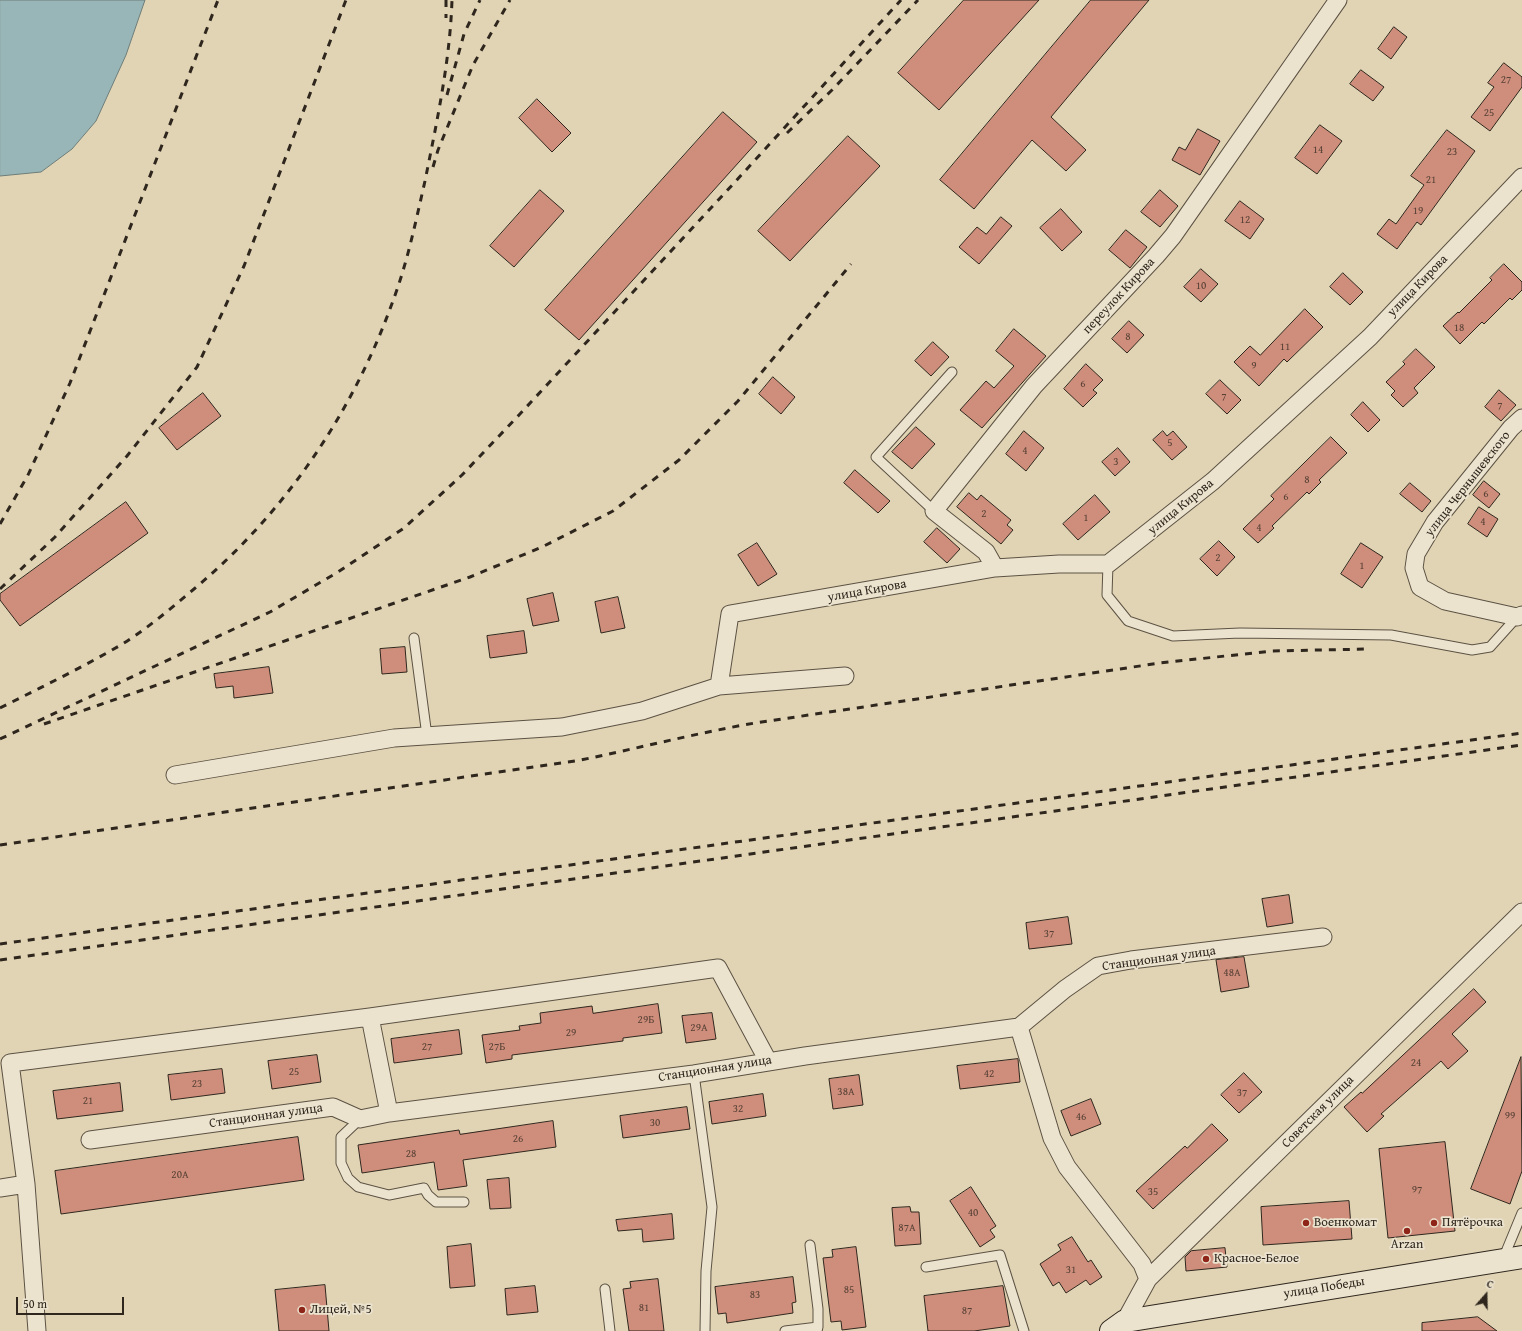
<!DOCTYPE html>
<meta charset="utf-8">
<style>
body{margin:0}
#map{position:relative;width:1522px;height:1331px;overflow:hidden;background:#e1d4b5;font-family:"Gentium Book Plus",serif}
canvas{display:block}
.north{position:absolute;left:1466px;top:1275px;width:40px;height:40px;-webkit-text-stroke:3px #ece3cf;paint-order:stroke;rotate:20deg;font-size:11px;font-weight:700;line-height:16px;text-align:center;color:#2f271d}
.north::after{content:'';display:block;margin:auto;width:14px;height:18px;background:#2f271d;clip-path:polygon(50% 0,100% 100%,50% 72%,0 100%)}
.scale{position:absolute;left:16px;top:1297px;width:108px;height:18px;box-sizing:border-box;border:2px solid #2f271d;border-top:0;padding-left:5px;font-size:12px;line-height:14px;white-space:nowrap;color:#2f271d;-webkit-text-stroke:3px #ece3cf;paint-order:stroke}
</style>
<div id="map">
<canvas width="1522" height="1331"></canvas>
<div class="north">С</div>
<div class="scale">50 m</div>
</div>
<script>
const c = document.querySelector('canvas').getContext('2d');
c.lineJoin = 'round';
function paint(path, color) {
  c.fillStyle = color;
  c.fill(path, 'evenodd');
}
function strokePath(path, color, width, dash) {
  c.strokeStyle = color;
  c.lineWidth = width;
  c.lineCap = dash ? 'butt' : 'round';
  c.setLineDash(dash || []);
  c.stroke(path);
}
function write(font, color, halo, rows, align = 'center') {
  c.font = font + ' "Gentium Book Plus",serif';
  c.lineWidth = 3.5;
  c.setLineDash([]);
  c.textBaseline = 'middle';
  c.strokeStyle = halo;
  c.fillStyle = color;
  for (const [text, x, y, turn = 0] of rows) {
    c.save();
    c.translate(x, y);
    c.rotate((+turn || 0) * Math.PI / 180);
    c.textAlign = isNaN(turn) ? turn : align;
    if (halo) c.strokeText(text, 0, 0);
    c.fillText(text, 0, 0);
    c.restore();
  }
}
const water = new Path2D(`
 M0,0H145L126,55L96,121L72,149L41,172L0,176Z`);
const building = new Path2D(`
 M964,0H1039L939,110L898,73Z
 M1091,0H1149L1051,117L1086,150L1066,171L1032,140L974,209L940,180Z
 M1394,27L1407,37L1391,59L1378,49Z
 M1504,63L1522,77V87L1490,131L1471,117L1494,87L1488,83Z
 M1361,70L1384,87L1373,101L1350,84Z
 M537,99L571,133L552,152L519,118Z
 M723,112L757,142L579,340L545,310Z
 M1320,125L1342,141L1317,174L1295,158Z
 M1198,129L1220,141L1200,175L1172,160L1179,147L1185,150Z
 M1447,130L1475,151L1421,225L1417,222L1397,249L1377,234L1389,219L1396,224L1424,185L1411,176Z
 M848,136L880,166L790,261L758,231Z
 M540,190L564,211L514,267L490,246Z
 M1160,190L1178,206L1160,227L1141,212Z
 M1240,201L1264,219L1250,239L1225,221Z
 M1061,209L1082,232L1062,251L1040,228Z
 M1001,217L1012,226L979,264L959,247L977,227L986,234Z
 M1126,230L1147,247L1130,268L1109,250Z
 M1504,264L1522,282V290L1512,300L1510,298L1484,324L1482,322L1460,344L1443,326L1458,312L1459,313L1492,280L1490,278Z
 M1201,269L1218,284L1201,302L1184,287Z
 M1343,273L1363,292L1350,305L1330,287Z
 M1305,309L1323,327L1287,362L1284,359L1259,386L1234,362L1250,346L1260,355Z
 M1129,321L1144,335L1127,353L1112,339Z
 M1014,329L1046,356L982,428L960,410L986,381L994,388L1014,366L996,351Z
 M933,342L949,357L931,376L915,361Z
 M1416,349L1435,367L1414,388L1418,393L1403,407L1391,395L1395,391L1386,382L1405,364L1403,362Z
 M1086,364L1103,380L1093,390L1097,393L1083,407L1064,389Z
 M773,377L795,397L781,414L759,394Z
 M1220,380L1241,400L1227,414L1206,394Z
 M1499,390L1516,405L1501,421L1485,407Z
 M203,393L221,416L177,450L159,428Z
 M1363,402L1380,420L1368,432L1351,415Z
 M916,427L935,444L912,469L892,452Z
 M1024,431L1044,448L1026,471L1006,454Z
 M1163,431L1167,436L1173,431L1187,447L1172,460L1153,440Z
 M1331,437L1347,453L1319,480L1321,482L1309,494L1307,492L1272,526L1274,528L1258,543L1243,529L1274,499L1271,496Z
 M1118,448L1130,462L1115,476L1102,462Z
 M855,470L890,501L878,513L844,483Z
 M1484,481L1500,494L1489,508L1473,495Z
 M1410,483L1431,501L1422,512L1400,494Z
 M969,493L977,500L981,495L1011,520L1007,525L1013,530L1001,544L957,507Z
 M1095,495L1110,512L1078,540L1063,524Z
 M126,502L148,533L20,626L0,600V594Z
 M1479,507L1498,519L1487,537L1468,524Z
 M937,528L960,549L947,563L924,542Z
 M1219,541L1235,557L1217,576L1200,559Z
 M757,543L777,574L758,586L738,555Z
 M1361,543L1383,557L1362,588L1341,574Z
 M553,593L559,621L533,626L527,599Z
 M618,597L625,628L601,633L595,602Z
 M524,631L527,653L490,658L487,636Z
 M405,647L407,672L382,674L380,649Z
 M269,667L273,693L234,698L233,686L216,688L214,674Z
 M1289,895L1293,923L1267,927L1262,899Z
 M1068,917L1072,944L1029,949L1026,923Z
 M1244,957L1249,987L1221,992L1216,960Z
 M1474,989L1486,1002L1452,1034L1468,1051L1448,1069L1441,1061L1381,1114L1384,1116L1367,1132L1344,1107L1361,1092L1362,1093Z
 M658,1004L662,1033L623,1038V1041L512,1055V1059L486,1063L482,1035L520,1030L519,1026L541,1023L540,1013L592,1006L593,1013Z
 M712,1013L716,1039L686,1043L682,1016Z
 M459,1030L462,1054L394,1063L391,1039Z
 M317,1055L321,1082L272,1089L268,1061Z
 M1521,1057L1522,1171L1510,1204L1471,1189Z
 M1018,1059L1020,1082L960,1089L957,1066Z
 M222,1069L225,1093L171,1100L168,1075Z
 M1244,1073L1262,1092L1239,1113L1221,1095Z
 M859,1075L863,1105L833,1109L829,1079Z
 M120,1083L123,1111L57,1119L53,1091Z
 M763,1094L766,1116L712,1124L709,1102Z
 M1091,1099L1101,1124L1071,1136L1061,1111Z
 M687,1107L690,1129L623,1138L620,1116Z
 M553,1121L556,1147L463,1160L467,1186L438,1190L434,1162L362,1173L358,1145L459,1130L460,1134Z
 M1212,1124L1228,1140L1153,1209L1136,1191L1185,1146L1187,1148Z
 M298,1137L304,1180L61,1214L55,1171Z
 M1445,1142L1455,1231L1388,1238L1379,1149Z
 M509,1178L511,1208L490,1209L487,1180Z
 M971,1187L996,1226L990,1230L995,1237L980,1247L950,1201Z
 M1349,1201L1352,1239L1263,1245L1261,1207Z
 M910,1207L911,1212H919L921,1244L895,1246L892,1208Z
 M672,1214L674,1239L643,1242L642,1229L618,1231L616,1220Z
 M1072,1237L1088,1262L1091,1260L1102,1277L1090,1285L1086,1280L1066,1293L1059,1282L1053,1286L1040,1264L1061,1250L1058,1245Z
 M471,1244L475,1286L450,1288L447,1247Z
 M856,1247L866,1327L842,1330L841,1321L831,1322L823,1258L833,1257L832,1250Z
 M1225,1248L1227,1267L1186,1271L1185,1257L1191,1251Z
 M793,1277L796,1302L792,1303L793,1313L727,1323L726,1313L718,1314L715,1287Z
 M658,1279L664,1331H629L623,1289L631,1288L630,1282Z
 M325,1285L329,1331H279L275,1290Z
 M535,1286L538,1312L507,1315L505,1289Z
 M1003,1286L1010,1326L974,1331H928L924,1296Z
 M1478,1317L1497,1331H1422V1323Z`);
const lane = new Path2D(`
 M934,511L876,457L952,372
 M1108,564L1107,595L1128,621L1173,636L1240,633L1391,635L1472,650L1490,647L1517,617
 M414,638L427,736
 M694,1074L712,1207L706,1271L705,1331
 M360,1119L341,1137V1163L348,1178L358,1187L389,1195L424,1188L428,1195L436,1202H464
 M810,1245L818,1309V1327
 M1503,1259L1522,1213
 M926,1267L1000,1255L1024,1331
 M605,1289L610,1331
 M785,1331L818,1327L817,1331`);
const street = new Path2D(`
 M1522,418L1511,428L1435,522L1416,554L1414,568L1420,587L1445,601L1517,617L1522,615
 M995,568L986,552L934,511L1034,386L1156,256L1173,236L1338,0
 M719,686L730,614L995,568L1059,564H1108L1213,481L1370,337L1522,177
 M175,775L394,738L562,727L642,711L719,686L845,676
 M370,1017L389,1113
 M1019,1027L1052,1138L1067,1167L1142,1264L1148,1279
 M90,1140L333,1107L360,1119L389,1113L694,1074L805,1056L1019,1027L1065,989L1098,966L1131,960L1323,937
 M0,1188L26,1184
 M1125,1321L1148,1279L1522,912
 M37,1331L26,1184L10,1063L370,1017L718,968L768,1061`);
const secondary = new Path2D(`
 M1111,1331L1125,1321L1522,1257`);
const rail = new Path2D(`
 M446,0V18
 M447,95L464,34L480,0
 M787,133L832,90L918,0
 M433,167L438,150L473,65L510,0
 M0,524L28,475L70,383L218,0
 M0,589L55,537L127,456L197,367L244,266L346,0
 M0,708C40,688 81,668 119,646C146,630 170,609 194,589C286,512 354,411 394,298C408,260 416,220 425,181C437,121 450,61 452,0
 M44,724L470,577L542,547L613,511L679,460L738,401L851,264
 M0,739L270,612L338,572L404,528L462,475L519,415L735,182L901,0
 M0,845L581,760C639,748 697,733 755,723L1160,663L1272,651L1369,649
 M0,944L1522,733
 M0,960L1522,745`);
const markers = [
 [1306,1223,4,"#8f2418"],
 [1434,1223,4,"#8f2418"],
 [1407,1231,4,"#8f2418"],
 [1206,1259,4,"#8f2418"],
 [302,1310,4,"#8f2418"]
];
const numberNames = [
 ["27",1506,80],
 ["25",1489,113],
 ["14",1318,150],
 ["23",1452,152],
 ["21",1431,180],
 ["19",1418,211],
 ["12",1245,220],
 ["10",1201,286],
 ["18",1459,328],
 ["8",1128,337],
 ["11",1285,347],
 ["9",1254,366],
 ["6",1083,384],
 ["7",1224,397],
 ["7",1500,406],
 ["5",1170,443],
 ["4",1025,451],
 ["3",1116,462],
 ["8",1307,480],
 ["6",1486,494],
 ["6",1286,497],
 ["2",984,514],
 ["1",1086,518],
 ["4",1483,522],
 ["4",1259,528],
 ["2",1218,558],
 ["1",1362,566],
 ["37",1049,934],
 ["48А",1232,973],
 ["29Б",646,1020],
 ["29А",699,1028],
 ["29",571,1033],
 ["27",427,1047],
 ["27Б",497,1047],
 ["24",1416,1063],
 ["25",294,1072],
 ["42",989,1074],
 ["23",197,1084],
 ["38А",846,1092],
 ["37",1242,1093],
 ["21",88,1101],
 ["32",738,1109],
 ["99",1510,1116],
 ["46",1081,1117],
 ["30",655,1123],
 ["26",518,1139],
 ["28",411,1154],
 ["20А",180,1175],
 ["97",1417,1190],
 ["35",1153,1192],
 ["40",973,1213],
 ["87А",907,1228],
 ["31",1071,1270],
 ["85",849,1290],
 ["83",755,1295],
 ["81",644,1308],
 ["87",967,1311]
];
const streetNames = [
 ["улица Кирова",1418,286,-46],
 ["переулок Кирова",1119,296,-47],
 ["улица Чернышевского",1468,484,-52],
 ["улица Кирова",1181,507,-39],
 ["улица Кирова",867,591,-10],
 ["Станционная улица",1159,959,-8],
 ["Станционная улица",715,1069,-9],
 ["Советская улица",1318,1112,-45],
 ["Станционная улица",266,1116,-8],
 ["улица Победы",1324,1288,-9]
];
const poiNames = [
 ["Военкомат",1314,1223],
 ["Пятёрочка",1442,1223],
 ["Arzan",1407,1245,"center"],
 ["Красное-Белое",1214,1259],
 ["Лицей, №5",310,1310]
];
paint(water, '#98b6b7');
strokePath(water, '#6e7d79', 1);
paint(building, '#cf8e7c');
strokePath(building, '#2f271d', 1);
strokePath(lane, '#5c5243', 11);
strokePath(street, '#5c5243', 19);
strokePath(secondary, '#2f271d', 24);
strokePath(lane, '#ece3cf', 9);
strokePath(street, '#ece3cf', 17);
strokePath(secondary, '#ece3cf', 22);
strokePath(rail, '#2f271d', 3, [7, 7]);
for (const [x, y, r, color] of markers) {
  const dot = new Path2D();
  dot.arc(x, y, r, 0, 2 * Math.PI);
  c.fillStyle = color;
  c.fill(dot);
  strokePath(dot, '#ece3cf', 1.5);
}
write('11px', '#574135', null, numberNames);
write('13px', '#2f271d', '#ece3cf', streetNames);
write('13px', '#2f271d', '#ece3cf', poiNames, 'left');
</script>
